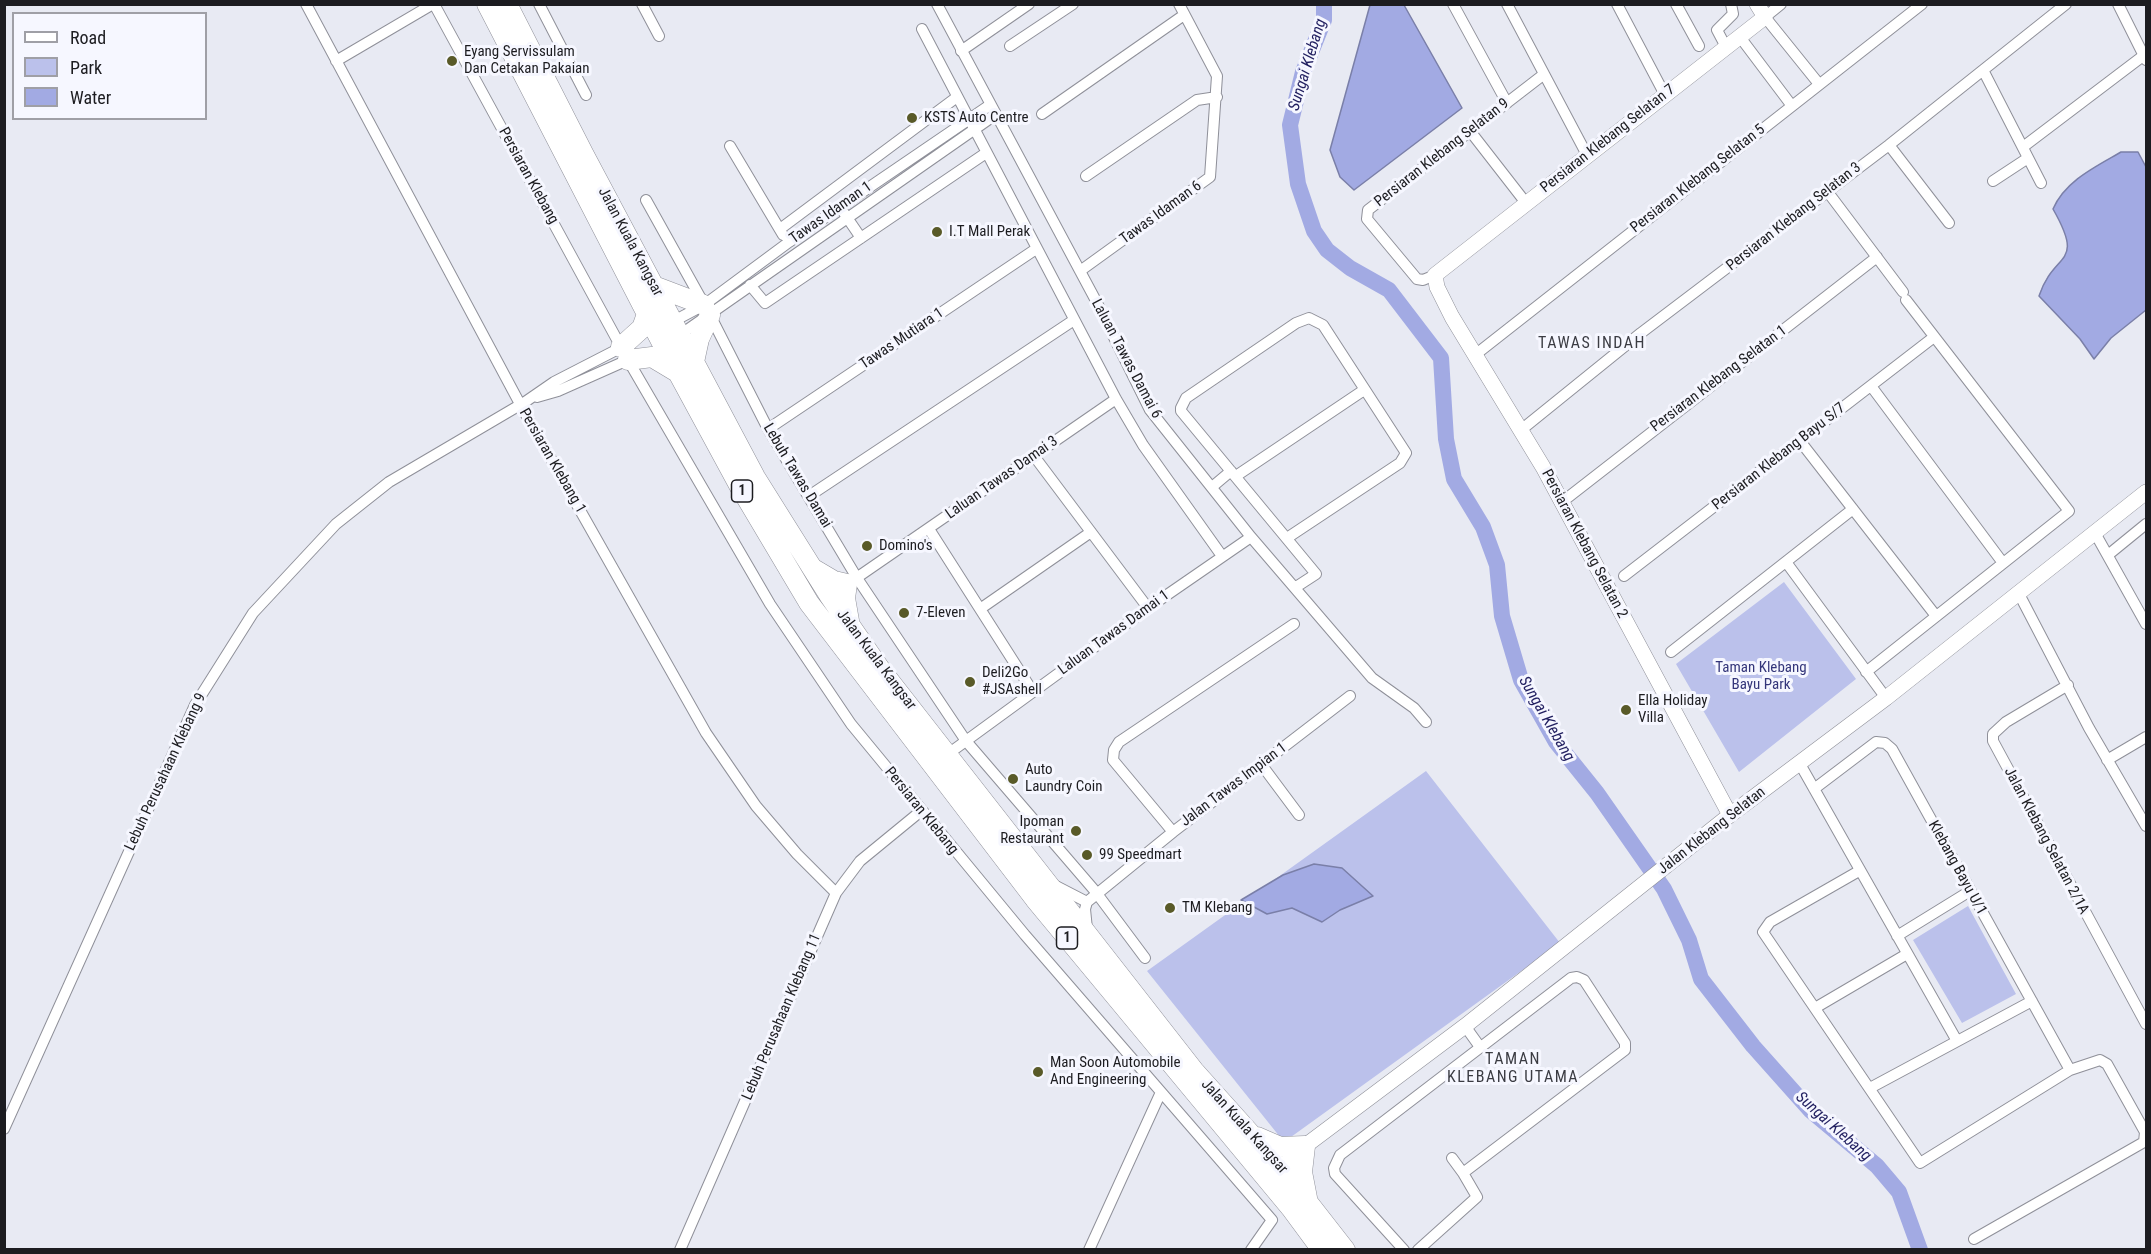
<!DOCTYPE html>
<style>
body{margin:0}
#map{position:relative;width:2151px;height:1254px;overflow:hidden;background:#e8eaf3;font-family:"Roboto Condensed",sans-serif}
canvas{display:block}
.frame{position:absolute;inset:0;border:6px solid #1c1c20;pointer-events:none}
.legend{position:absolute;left:12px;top:12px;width:195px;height:108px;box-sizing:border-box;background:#f6f7ff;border:2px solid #9f9fa6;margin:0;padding:8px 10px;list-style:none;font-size:18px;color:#1c1c20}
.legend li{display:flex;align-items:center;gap:12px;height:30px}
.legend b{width:30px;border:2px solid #9f9fa6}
</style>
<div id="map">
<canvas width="2151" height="1254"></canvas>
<div class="frame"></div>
<ul class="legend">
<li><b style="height:8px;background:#fff"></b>Road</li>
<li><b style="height:16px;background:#bbc1eb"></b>Park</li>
<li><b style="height:16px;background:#a2aae3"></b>Water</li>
</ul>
</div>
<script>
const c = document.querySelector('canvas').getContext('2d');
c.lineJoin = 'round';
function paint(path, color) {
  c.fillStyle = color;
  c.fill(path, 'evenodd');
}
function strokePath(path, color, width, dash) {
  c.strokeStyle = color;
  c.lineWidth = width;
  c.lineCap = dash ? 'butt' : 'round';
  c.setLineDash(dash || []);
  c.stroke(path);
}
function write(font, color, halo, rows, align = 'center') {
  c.font = font + ' "Roboto Condensed",sans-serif';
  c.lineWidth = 6;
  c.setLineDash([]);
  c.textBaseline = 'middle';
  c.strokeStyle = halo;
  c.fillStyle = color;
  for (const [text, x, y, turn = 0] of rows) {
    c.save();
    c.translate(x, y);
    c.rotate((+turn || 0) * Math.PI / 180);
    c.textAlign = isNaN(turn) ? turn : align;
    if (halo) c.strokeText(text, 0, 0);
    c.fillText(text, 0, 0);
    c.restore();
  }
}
const green = new Path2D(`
 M1784,582L1856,679L1739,772L1676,664Z
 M1426,771L1560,943L1284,1142L1147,971Z
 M1968,906L2016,994L1962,1023L1913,940Z`);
const water = new Path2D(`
 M1370,5H1404L1462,108L1354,190L1340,177L1330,150Z
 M2121,152H2138L2146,167V310L2111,338L2094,359L2080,339L2039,296C2054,250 2086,267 2053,209C2065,181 2095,167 2121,152Z
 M1314,864L1342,868L1373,896L1340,910L1322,922L1292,908L1267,914L1241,900L1283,875Z`);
const river = new Path2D(`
 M1324,4V20L1303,72L1290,125L1298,184L1314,231L1327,250L1350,268L1389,290L1441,358L1446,439L1454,479L1483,527L1497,565L1502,616L1521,680L1556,742L1597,793L1664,889L1689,940L1701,979L1753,1046L1810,1110L1877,1166L1899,1192L1920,1250`);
const street = new Path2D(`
 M306,4L520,404L706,733L756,806L797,854L836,893
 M434,4L621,347
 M539,4L586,95
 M642,4L659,36
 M937,4L1095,299L1150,410L1251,537L1372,678L1414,708L1426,722
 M1453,4L1507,103
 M1507,4L1587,155
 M1617,4L1665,95
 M1676,4L1699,46
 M1781,4L1765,17L1819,84
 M2118,4L2146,60
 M922,29L1116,399L1143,445L1222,556
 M1740,37L1792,106
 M1010,46L1073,4
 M1726,47L1717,30L1733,14L1731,4
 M961,51L1029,4
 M336,61L433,4
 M1983,70L2041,183
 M1042,114L1184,15
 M1470,131L1526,203
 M1889,145L1949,223
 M730,146L783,235
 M2023,147L2143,56
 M1086,176L1197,100L1217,97
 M1993,181L2028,158
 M1827,191L1903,292
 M646,200L710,315L768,429L857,578L966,741L1095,891L1145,958
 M844,213L861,238
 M780,229L957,97
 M1080,271L1210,177L1217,76L1179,4
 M1435,275L1423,280L1417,279L1367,219L1368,210L1543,75
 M750,285L765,303L986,153
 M670,323L704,305L789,242L990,105
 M677,337L995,115
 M1475,355L1922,4
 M628,360L770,604L851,724L1025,935L1272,1220L1251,1250
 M1871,386L2003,563
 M537,397L558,391L630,359
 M768,429L1036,249
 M1521,430L1641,333L1889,145L2066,4
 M1800,441L1936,616
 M1034,456L1148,608
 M1236,476L1364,390
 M1212,487L1231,471
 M809,496L1074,320
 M1562,502L1877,257
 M929,529L1033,692
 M2095,533L2146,624
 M1287,538L1400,463L1406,453L1323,325L1309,318L1296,323L1186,398L1181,408V411L1316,574L1296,587
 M2108,555L2146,524
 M1786,562L1886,698
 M1624,576L1934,337
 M852,581L1116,399
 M2018,592L2089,728L2146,826
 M980,609L1091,532
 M1671,652L1853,509
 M1866,672L2069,511L1906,300
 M2068,685L2006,722L1993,734V741L2146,1024
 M948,754L1148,608L1251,537
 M2107,760L2146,737
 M1261,764L1299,815
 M1800,764L1957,1041
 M1814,789L1876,742L1885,743L1892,749L2070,1070
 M1173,832L1113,760L1114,750L1119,742L1294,624
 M1859,871L1770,922L1763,932L1920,1163L2070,1070L2100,1060L2107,1064L2145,1132L2144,1142L1974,1239
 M1056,886L1087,902
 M1087,929L1085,909L1087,902L1173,832L1350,696
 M1897,936L1970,891
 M1815,1008L1907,954
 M1465,1026L1480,1047
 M1870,1088L2032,1001
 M4,1129L195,705L253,613L336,524L389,482L525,402L554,382L624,346
 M1452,1158L1463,1173
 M680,1250L836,893L860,861L921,811
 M1089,1250L1161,1092
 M1404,1250L1335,1174L1334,1168L1340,1155L1571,978L1577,977L1584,980L1625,1043V1050L1463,1173L1477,1197L1418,1250`);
const secondary = new Path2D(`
 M1730,815L1543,467L1452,317L1437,287L1435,275L1765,17L1757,4
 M1278,1171L1305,1146L1465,1026L1730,815L1886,698L2146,492`);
const highway = new Path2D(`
 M487,4L663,345L740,487L809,603L1035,899L1291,1208L1322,1250
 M507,4L583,153L755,477L829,595L880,669L1194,1071L1281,1168L1345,1250
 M654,286L704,305
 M621,347L642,328L647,314
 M628,360L652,357L677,372
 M694,362L699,339L710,315
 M812,568L834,581L847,584L845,598L849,621
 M1257,1137L1280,1147L1305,1146L1302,1172L1307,1198`);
const markers = [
 [452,61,6,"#595a28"],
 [912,118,6,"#595a28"],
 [937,232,6,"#595a28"],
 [867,546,6,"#595a28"],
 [904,613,6,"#595a28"],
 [970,682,6,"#595a28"],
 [1626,710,6,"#595a28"],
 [1013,779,6,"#595a28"],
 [1076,831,6,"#595a28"],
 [1087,855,6,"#595a28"],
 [1170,908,6,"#595a28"],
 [1038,1072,6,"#595a28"]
];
const shields = [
 [742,491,21],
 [1067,938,21]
];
const shieldNames = [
 ["1",742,491],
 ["1",1067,938]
];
const poiNames = [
 ["Eyang Servissulam",464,52],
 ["Dan Cetakan Pakaian",464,69],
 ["KSTS Auto Centre",924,118],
 ["I.T Mall Perak",949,232],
 ["Domino's",879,546],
 ["7-Eleven",916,613],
 ["Deli2Go",982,673],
 ["#JSAshell",982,690],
 ["Ella Holiday",1638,701],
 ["Villa",1638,718],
 ["Auto",1025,770],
 ["Laundry Coin",1025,787],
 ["Ipoman",1064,822,"right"],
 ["Restaurant",1064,839,"right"],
 ["99 Speedmart",1099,855],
 ["TM Klebang",1182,908],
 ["Man Soon Automobile",1050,1063],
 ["And Engineering",1050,1080]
];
const streetNames = [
 ["Persiaran Klebang Selatan 7",1608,139,-38],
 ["Persiaran Klebang Selatan 9",1442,153,-38],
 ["Persiaran Klebang",528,176,61],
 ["Persiaran Klebang Selatan 5",1698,179,-38],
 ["Tawas Idaman 1",831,213,-35],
 ["Tawas Idaman 6",1161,213,-36],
 ["Persiaran Klebang Selatan 3",1794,217,-38],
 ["Jalan Kuala Kangsar",630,242,62],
 ["Tawas Mutiara 1",902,339,-34],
 ["Laluan Tawas Damai 6",1126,359,62],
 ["Persiaran Klebang Selatan 1",1719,379,-37],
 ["Persiaran Klebang Bayu S/7",1779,457,-38],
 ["Persiaran Klebang 1",552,461,60],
 ["Lebuh Tawas Damai",797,476,59],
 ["Laluan Tawas Damai 3",1002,478,-35],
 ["Persiaran Klebang Selatan 2",1584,544,62],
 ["Laluan Tawas Damai 1",1114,633,-36],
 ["Jalan Kuala Kangsar",876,660,53],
 ["Lebuh Perusahaan Klebang 9",166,772,-65],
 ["Jalan Tawas Impian 1",1234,785,-37],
 ["Persiaran Klebang",921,811,51],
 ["Jalan Klebang Selatan",1712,831,-38],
 ["Jalan Klebang Selatan 2/1A",2046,841,62],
 ["Klebang Bayu U/1",1957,868,61],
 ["Lebuh Perusahaan Klebang 11",782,1017,-67],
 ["Jalan Kuala Kangsar",1244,1127,48]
];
const parkNames = [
 ["Taman Klebang",1761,668],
 ["Bayu Park",1761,685]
];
const waterNames = [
 ["Sungai Klebang",1308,65,-73],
 ["Sungai Klebang",1546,719,60],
 ["Sungai Klebang",1833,1127,42]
];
const neighbourhoodNames = [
 ["TAWAS INDAH",1592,344],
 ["TAMAN",1513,1060],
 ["KLEBANG UTAMA",1513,1078]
];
paint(green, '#bbc1eb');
paint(water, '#a2aae3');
strokePath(water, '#7a7fa8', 1.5);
strokePath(river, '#a2aae3', 16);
strokePath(street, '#8f9099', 12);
strokePath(secondary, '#8f9099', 16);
strokePath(highway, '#8f9099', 21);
strokePath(street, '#fff', 10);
strokePath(secondary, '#fff', 15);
strokePath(highway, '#fff', 20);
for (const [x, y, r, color] of markers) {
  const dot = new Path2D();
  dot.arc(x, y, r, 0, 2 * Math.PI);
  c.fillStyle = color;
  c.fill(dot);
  strokePath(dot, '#f6f7ff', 2);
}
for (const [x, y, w] of shields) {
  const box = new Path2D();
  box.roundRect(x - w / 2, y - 11, w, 22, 4.5);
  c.fillStyle = '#f6f7ff';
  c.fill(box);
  strokePath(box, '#1c1c20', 1.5);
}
write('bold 14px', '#1c1c20', null, shieldNames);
write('15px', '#1c1c20', '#f6f7ff', poiNames, 'left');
write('15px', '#1c1c20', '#f6f7ff', streetNames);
write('15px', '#34367a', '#f6f7ff', parkNames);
write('italic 16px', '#211f60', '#f6f7ff', waterNames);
c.letterSpacing = '1.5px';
write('16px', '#3b3c43', '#f6f7ff', neighbourhoodNames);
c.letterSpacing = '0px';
</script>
